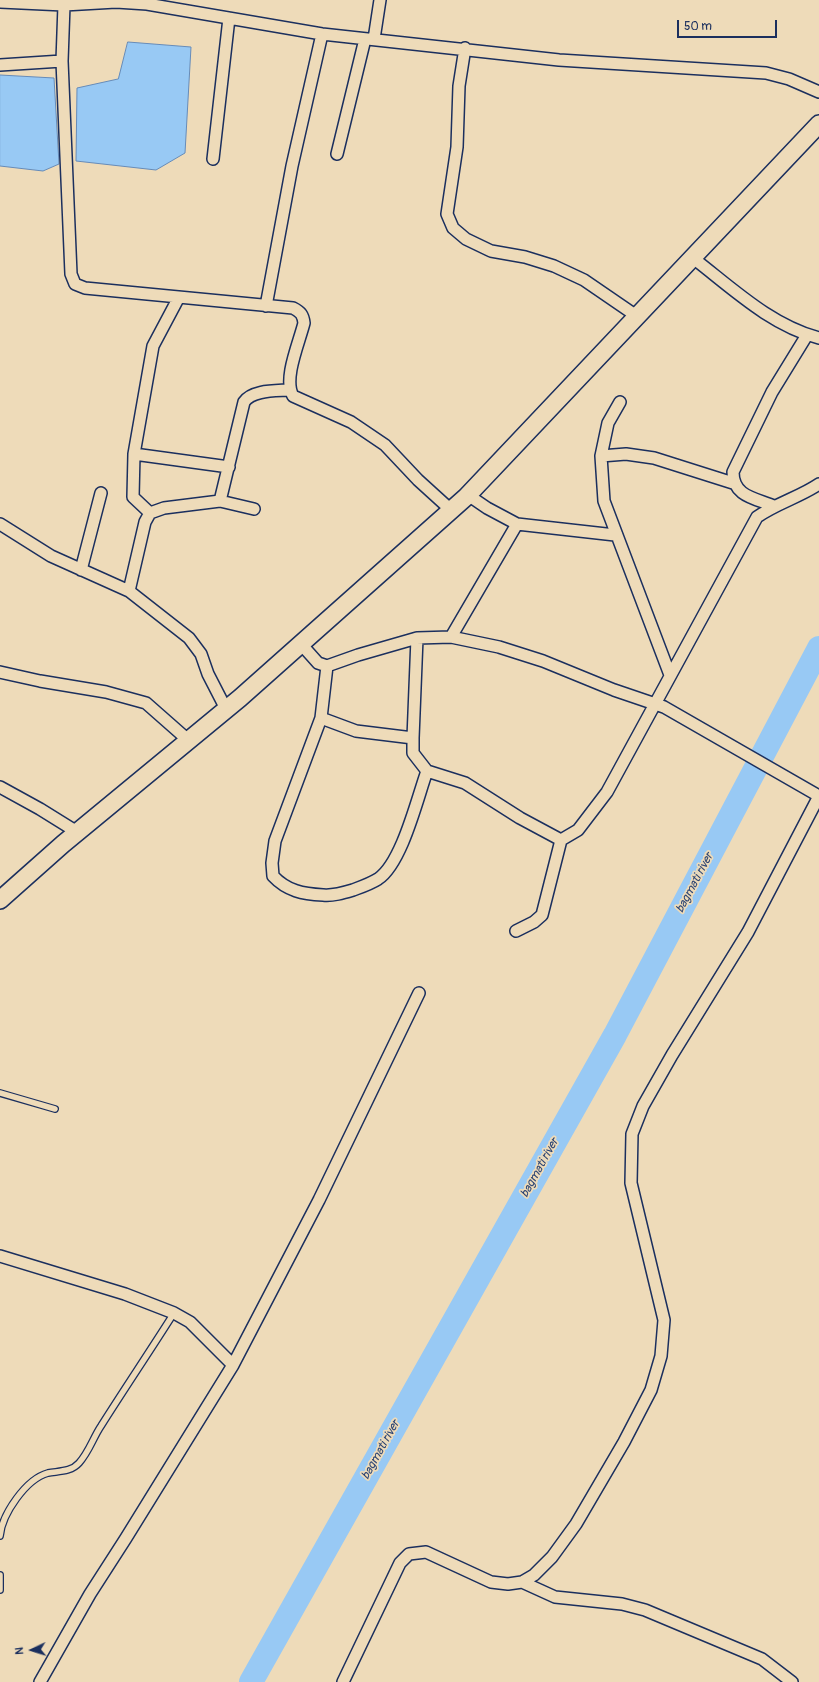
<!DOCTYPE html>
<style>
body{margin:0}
#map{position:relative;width:819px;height:1682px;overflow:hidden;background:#eedbb9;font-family:Pangolin,sans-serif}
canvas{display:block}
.north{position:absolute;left:12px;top:1630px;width:40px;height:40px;-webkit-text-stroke:3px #eedbb9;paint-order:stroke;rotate:266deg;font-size:11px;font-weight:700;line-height:16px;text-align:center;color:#1b2f5e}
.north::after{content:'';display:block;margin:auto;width:14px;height:18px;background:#1b2f5e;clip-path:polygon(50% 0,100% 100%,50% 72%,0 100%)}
.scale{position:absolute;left:677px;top:20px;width:100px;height:18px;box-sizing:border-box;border:2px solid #1b2f5e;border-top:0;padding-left:5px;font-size:12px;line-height:14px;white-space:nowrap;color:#1b2f5e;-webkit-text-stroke:3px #eedbb9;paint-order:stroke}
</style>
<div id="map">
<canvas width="819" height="1682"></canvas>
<div class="north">N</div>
<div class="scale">50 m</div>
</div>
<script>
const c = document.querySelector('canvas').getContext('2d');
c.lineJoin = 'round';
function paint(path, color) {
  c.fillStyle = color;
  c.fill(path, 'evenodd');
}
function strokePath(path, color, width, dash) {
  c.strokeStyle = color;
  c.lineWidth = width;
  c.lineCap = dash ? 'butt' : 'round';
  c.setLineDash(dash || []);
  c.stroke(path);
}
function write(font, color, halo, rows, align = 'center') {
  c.font = font + ' Pangolin,sans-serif';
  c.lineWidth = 3.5;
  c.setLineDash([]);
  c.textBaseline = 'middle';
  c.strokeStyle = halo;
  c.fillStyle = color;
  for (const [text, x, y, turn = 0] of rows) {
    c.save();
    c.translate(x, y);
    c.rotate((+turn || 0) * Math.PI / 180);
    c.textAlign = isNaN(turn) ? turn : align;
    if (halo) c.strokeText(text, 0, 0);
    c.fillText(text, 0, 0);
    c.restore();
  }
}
const water = new Path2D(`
 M128,42L191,47L185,153L156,170L76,161L77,88L118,79Z
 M0,75L54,78L59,164L43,171L0,166Z`);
const river = new Path2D(`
 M251,1682L615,1035L819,648`);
const lane = new Path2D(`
 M0,1093L55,1109
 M0,1536C2,1514 26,1479 48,1473C59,1471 71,1472 79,1463C89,1452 93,1438 101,1426C125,1388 150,1351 174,1313
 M0,1575V1590`);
const street = new Path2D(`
 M0,2L64,5L116,2L147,4L322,34L559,60L766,73L789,79L819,92
 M64,5L62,61L71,274L75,284L85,288L293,308C301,312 303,315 304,323C299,343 283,379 293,396L351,422L385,445L418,480L451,510
 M374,39L380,0
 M465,48L459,86L457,147L447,214L453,228L466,239L491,251L525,257L554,266L584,280L638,317
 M0,65L62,61
 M337,154L365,39
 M213,159L229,18
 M693,258C732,288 770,325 819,338
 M266,306L292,166L322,34
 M620,402L608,423L601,456L604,501L670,675
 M134,454L229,467
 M601,456L626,454L654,458L733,483
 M468,495L487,508L517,524L615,535
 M220,501L244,402C252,390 275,391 289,390
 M774,506C754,498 733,496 733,472L772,392L807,335
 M150,513L133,497L134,454L153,346L179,297
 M0,524L51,556L129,591L189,638L201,654L208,674L226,709
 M81,570L101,493
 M129,591L145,522L150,513L164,508L220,501L254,509
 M451,637L517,524
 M417,638L413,738V753L427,771L465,783L520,818L561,840L578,830L607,792L757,517C777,503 800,497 819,484
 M301,644L318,663L327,666L358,655L417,638L451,637L499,647L543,661L614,690L664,707L819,796
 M327,666L321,718L275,841L272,863L273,876C287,891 303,894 323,895C333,896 343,893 353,890C361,887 370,884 378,879C402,863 417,799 427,771
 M0,672L40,681L106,692L146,703L188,740
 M321,718L356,731L413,738
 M0,787L40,809L77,832
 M516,931L534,922L542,915L561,840
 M0,1256L125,1294L174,1313L190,1322L233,1365
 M522,1582L555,1597L622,1604L645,1610L762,1659L792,1682
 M40,1682L90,1594L126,1538L233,1365L319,1200L419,993
 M343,1682L400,1563L409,1554L426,1552L491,1582L508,1584L522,1582L534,1575L552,1557L576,1524L624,1442L651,1390L661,1356L664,1320L631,1183L632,1134L643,1106L672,1055L748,932L819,796`);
const primary = new Path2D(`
 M0,900L63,844L240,698L466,497L819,124`);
const waterNames = [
 ["bagmati river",695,883,-62],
 ["bagmati river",540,1168,-61],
 ["bagmati river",381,1450,-61]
];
paint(water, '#98c9f4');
strokePath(water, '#668bb8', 1);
strokePath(river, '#98c9f4', 24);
strokePath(lane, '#1b2f5e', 8);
strokePath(street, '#1b2f5e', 14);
strokePath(primary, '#1b2f5e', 20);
strokePath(lane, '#eedbb9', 5.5);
strokePath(street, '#eedbb9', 11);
strokePath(primary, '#eedbb9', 17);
write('italic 12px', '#2e4674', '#eedbb9', waterNames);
</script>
